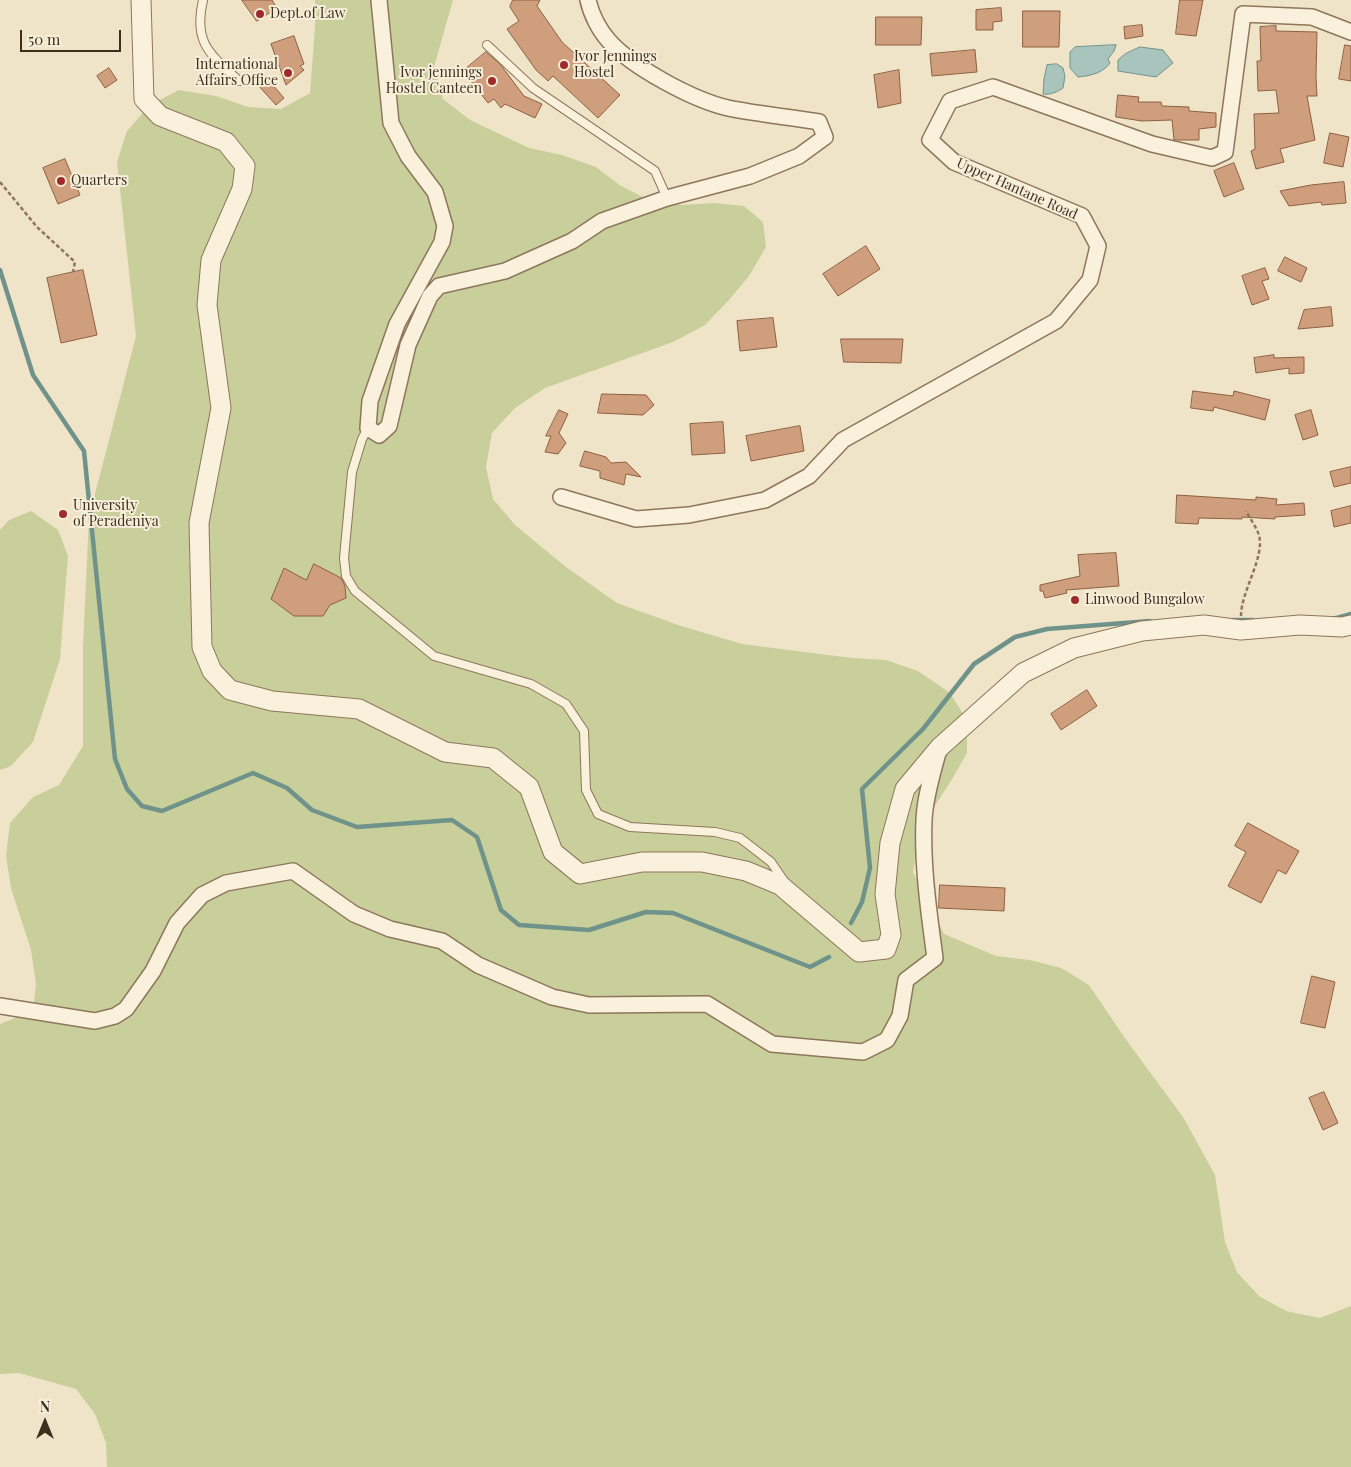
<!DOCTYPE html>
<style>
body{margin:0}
#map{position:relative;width:1351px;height:1467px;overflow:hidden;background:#f0e4c8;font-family:"Playfair Display",serif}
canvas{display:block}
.north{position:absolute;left:20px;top:1397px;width:50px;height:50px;-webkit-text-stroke:4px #f7eed8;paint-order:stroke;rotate:0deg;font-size:14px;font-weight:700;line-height:20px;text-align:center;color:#3d2e20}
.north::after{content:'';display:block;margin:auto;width:18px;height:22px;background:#3d2e20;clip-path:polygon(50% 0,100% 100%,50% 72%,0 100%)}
.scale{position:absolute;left:20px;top:30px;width:101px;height:22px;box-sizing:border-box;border:2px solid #3d2e20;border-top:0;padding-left:6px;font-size:15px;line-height:18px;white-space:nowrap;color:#3d2e20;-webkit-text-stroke:4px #f7eed8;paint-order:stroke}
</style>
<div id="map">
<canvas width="1351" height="1467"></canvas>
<div class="north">N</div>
<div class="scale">50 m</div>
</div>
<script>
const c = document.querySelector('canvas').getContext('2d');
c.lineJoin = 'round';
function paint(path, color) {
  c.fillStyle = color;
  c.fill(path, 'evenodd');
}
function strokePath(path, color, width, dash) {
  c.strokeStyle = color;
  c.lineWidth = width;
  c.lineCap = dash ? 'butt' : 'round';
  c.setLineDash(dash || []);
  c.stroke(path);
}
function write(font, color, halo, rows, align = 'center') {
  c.font = font + ' "Playfair Display",serif';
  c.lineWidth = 4;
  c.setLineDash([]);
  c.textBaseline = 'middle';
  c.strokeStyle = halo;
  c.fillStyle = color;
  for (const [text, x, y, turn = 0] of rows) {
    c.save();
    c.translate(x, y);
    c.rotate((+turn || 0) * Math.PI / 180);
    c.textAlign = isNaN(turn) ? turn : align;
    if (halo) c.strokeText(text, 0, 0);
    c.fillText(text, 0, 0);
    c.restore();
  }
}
const green = new Path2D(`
 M315,0H453L434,67L443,99L470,120L529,148L562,155L596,167L621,186L649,200L681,205L715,203L744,206L763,222L766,247L749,276L728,301L705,325L673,342L545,388L515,408L492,433L486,467L493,499L515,525L566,567L617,603L681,626L742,644L852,658L886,660L918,671L950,693L967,720V753L951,781L932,810L918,840L913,872L944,934L996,956L1030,960L1061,968L1089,985L1127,1041L1183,1117L1215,1175L1225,1242L1237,1272L1259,1296L1286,1311L1320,1318L1351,1306V1467H107L106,1443L95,1414L76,1389L19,1373L0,1374V1024L33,1011L36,984L31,950L11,888L6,856L10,823L33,797L59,785L83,746V646L89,517L136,336L117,162L127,131L150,105L179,90L216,96L248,107L281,109L310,93L315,26Z
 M31,511L58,530L68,556L60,659L33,742L11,766L0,770V530L9,520Z`);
const water = new Path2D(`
 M1116,45L1114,51L1108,59L1110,63C1103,73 1090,76 1078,77L1070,68V52L1075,47Z
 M1140,47L1163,50L1173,63L1156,77L1118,71V60L1125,54Z
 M1057,64L1063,68L1065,76L1063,88C1057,92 1051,95 1043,94L1044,79L1047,65Z`);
const stream = new Path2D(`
 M0,270L33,375L84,451L115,759L127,789L142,806L162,811L253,773L287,788L312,810L357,827L452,820L477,837L501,910L519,925L589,930L646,912L673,913L810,967L829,957
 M1333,619L1351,614
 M1233,620H1253
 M851,923L862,902L870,868L862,789L923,729L974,664L1015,637L1047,629L1150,621`);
const building = new Path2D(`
 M242,0H272L277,8L257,21Z
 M513,0H540L537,6L562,42L620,95L598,118L553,76L548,81L536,70L507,29L519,21L510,7Z
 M1180,0H1203L1196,36L1176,34Z
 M1001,8L1002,21L993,22V30H976V10Z
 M1023,11H1060L1059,47H1023Z
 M876,17H922L921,45H876Z
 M1142,25L1143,36L1125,39L1124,27Z
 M1276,26V31L1317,32L1316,77L1317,96H1307L1315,140L1280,149L1284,162L1256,169L1251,151L1255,149L1254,114L1279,113L1276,90L1258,91L1257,61H1261L1260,27Z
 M294,36L304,64L300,66L304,70L286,85L271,44Z
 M1345,45L1351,46V81L1339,79Z
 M975,50L977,72L932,76L930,54Z
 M486,52L500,64L524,96L542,104L535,118L505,104L501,108L494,99L488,103L463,71Z
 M109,68L117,80L105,88L97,76Z
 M899,70L901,103L878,108L874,75Z
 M265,76L284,98L276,105L257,84Z
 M1118,95L1139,97L1138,102H1161L1162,106L1189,107V111L1216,113V127L1199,129V140H1174L1172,120L1142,121L1116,117Z
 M1330,133L1349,137L1343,167L1324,163Z
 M65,159L80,195L58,204L43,168Z
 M1234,163L1244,189L1224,197L1214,171Z
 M1344,182L1346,203L1322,205L1321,202L1289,206L1280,191L1311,185Z
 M866,246L880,269L838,296L823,274Z
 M1285,257L1307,268L1301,282L1278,271Z
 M1265,268L1269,279L1262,281L1269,299L1252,305L1242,276Z
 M83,270L97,335L61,343L47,278Z
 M1331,307L1333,326L1298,329L1304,310Z
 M773,318L777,347L740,351L737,321Z
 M841,339H903L901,363L844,362Z
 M1274,355V358L1304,357V373L1289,374V368L1256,373L1254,358Z
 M1193,391L1233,396L1234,391L1270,400L1265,420L1214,407L1213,411L1191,408Z
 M602,394L646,395L654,405L643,415L598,413Z
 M559,410L568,414L559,433L566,443L558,454L545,452L551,436H546Z
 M1311,410L1318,435L1303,440L1295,415Z
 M723,422L725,453L692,455L690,424Z
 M800,426L804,451L751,461L746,436Z
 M585,451L606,457L611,463L626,462L641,477L626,474L624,485L600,478V471L580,466Z
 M1351,467V483L1334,487L1330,472Z
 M1177,495L1256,500V497L1277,499L1276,505L1304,503L1305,515L1275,517V519L1242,517V519L1199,518L1198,524L1176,523Z
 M1351,506V523L1334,527L1331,511Z
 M1116,553L1119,586L1066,590L1067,593L1045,598L1043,591H1040V585L1080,576L1078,555Z
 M314,564L341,578L345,586L346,598L330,605L323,616H294L271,599L284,568L306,580Z
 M1087,690L1097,706L1061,730L1051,714Z
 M1248,823L1299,851L1286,874L1278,870L1261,903L1228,886L1246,852L1235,846Z
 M940,885L1005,888L1004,911L939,908Z
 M1312,976L1335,982L1325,1028L1301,1023Z
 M1324,1092L1338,1123L1323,1130L1309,1098Z`);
const path = new Path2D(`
 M0,182L37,227L75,262L73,272
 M1241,616C1241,591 1265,558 1259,535C1256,527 1250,518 1246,511`);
const service = new Path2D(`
 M203,0C193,43 210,54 239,81
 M487,45L533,88L655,171L667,198
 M368,428L362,439L352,472L344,558L346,576L355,591L434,656L531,684L566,704L584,731L586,790L598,814L630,827L715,832L740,838L771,862L784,881`);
const minor = new Path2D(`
 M379,0L391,123L408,156L435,192L445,226L442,242L397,324L370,401L368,428L379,435L389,426L408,345L430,296L439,286L505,271L572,241L602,221L667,198L750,176L799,156L825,137L819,122C789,117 758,114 728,108C693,100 632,67 609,41C599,30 591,14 588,0
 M561,497L636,519L689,515L765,500L809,476L843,440L1056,321L1090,280L1098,246L1082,216L954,162L930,140L950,101L993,87L1152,144L1212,158L1225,152L1243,14L1312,17L1351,32
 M0,1006L95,1021L115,1016L126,1009L153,971L177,923L202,895L226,883L293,871L354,914L390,929L442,941L478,965L552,997L589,1005L707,1004L772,1044L863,1052L887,1040L900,1016L906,980L935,958C929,913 922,866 924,820C925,796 933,772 939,749`);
const tertiary = new Path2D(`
 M141,0L144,99L160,116L226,142L245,166L242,189L211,260L207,305L221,408L199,523L202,647L212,671L230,690L272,701L359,709L445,752L493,758L529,787L553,852L580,874L642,862H702L746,871L780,885L859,952L886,949L891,935L885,894L890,843L905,789L940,747L1023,673L1074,648L1142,631L1204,625L1241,630L1300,625L1342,627L1351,625`);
const markers = [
 [260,14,5,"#9e2a2b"],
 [564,65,5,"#9e2a2b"],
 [288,73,5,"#9e2a2b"],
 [492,81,5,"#9e2a2b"],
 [61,181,5,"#9e2a2b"],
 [63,514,5,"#9e2a2b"],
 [1075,600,5,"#9e2a2b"]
];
const poiNames = [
 ["Dept.of Law",270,14],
 ["Ivor Jennings",574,57],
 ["Hostel",574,73],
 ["International",278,65,"right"],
 ["Affairs Office",278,81,"right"],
 ["Ivor jennings",482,73,"right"],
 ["Hostel Canteen",482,89,"right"],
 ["Quarters",71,181],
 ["University",73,506],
 ["of Peradeniya",73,522],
 ["Linwood Bungalow",1085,600]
];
const streetNames = [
 ["Upper Hantane Road",1017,189,24]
];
paint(green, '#c9cf9b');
paint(water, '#a9c4bc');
strokePath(water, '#6f938a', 1);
strokePath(stream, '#6f938a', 4.5);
paint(building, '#cf9f7d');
strokePath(building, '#8d5f41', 1);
strokePath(service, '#8d765c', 10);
strokePath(minor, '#8d765c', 18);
strokePath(tertiary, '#8d765c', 21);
strokePath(path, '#8d765c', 2.5, [4, 2.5]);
strokePath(service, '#faf1dc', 8);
strokePath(minor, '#faf1dc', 15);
strokePath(tertiary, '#faf1dc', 19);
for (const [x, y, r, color] of markers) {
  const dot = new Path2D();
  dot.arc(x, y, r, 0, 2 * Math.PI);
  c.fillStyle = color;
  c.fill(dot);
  strokePath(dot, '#f7eed8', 2);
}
write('14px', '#3d2e20', '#f7eed8', poiNames, 'left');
write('14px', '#3d2e20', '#f7eed8', streetNames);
</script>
